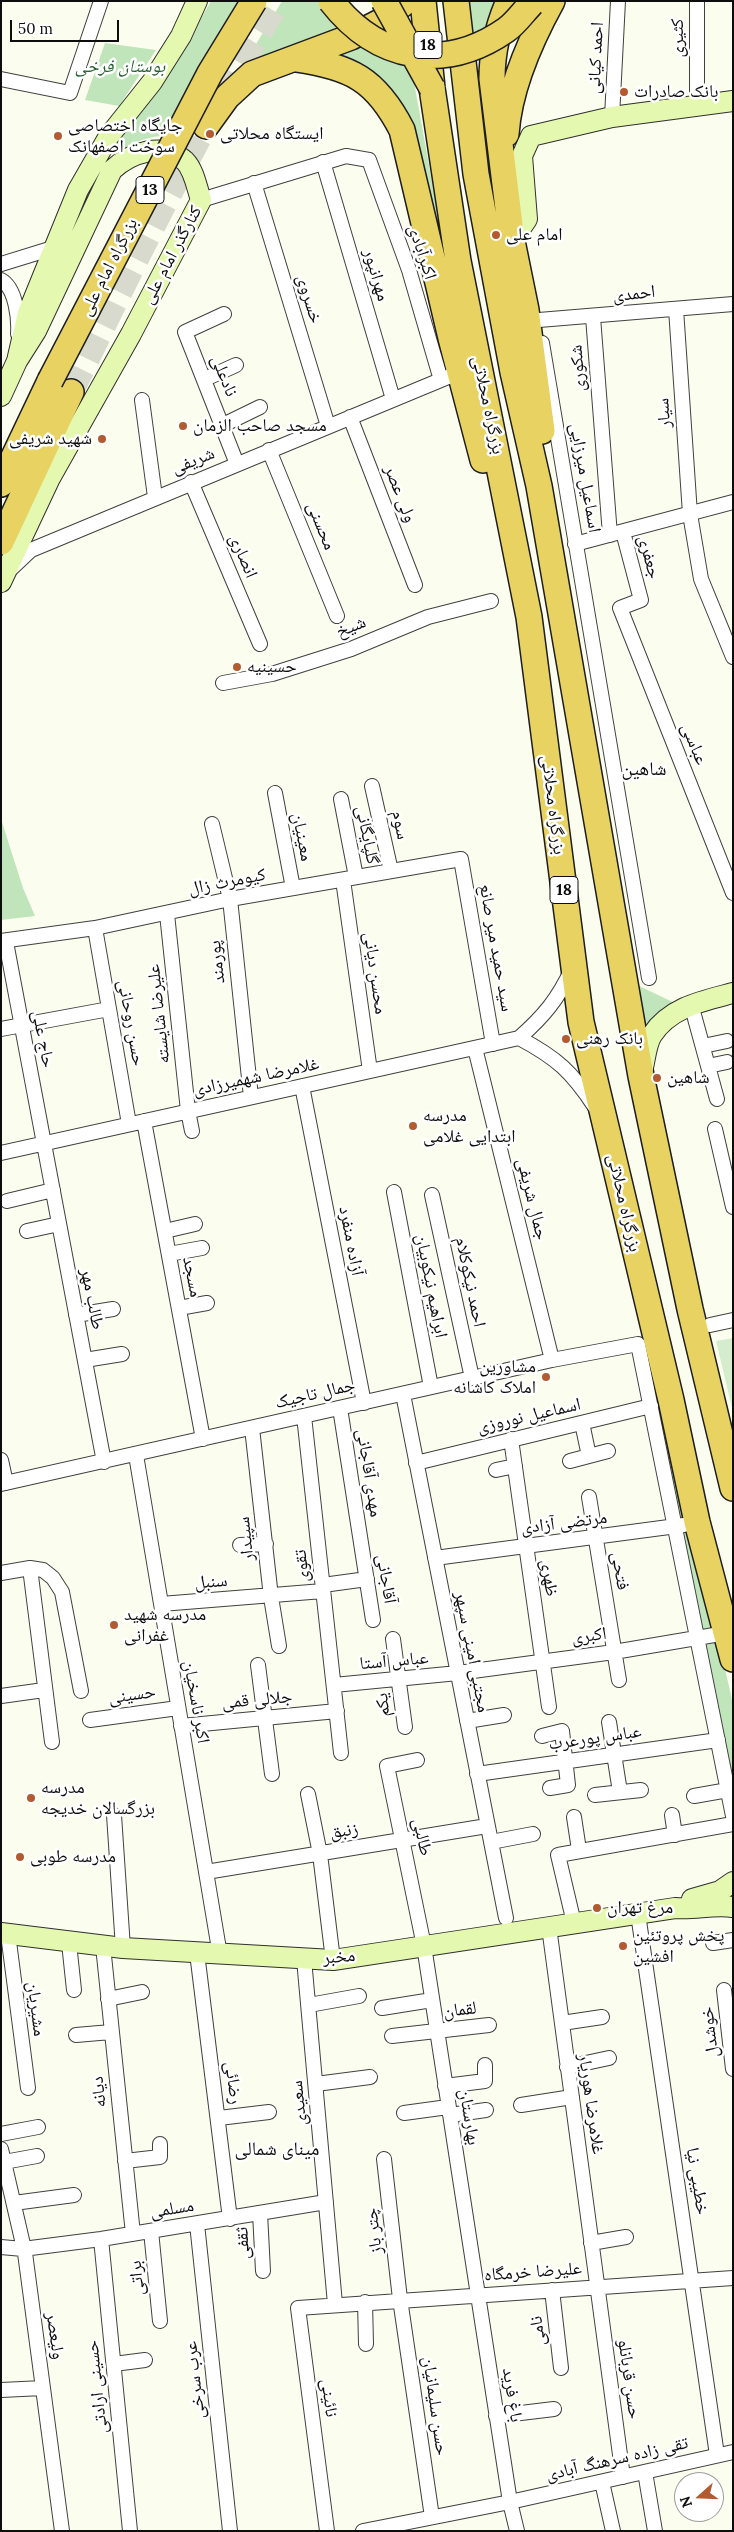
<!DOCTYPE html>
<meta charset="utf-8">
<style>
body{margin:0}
#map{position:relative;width:734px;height:2532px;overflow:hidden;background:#fbfeef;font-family:Lora,serif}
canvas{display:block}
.frame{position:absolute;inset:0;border:2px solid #0d0d0d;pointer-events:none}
.north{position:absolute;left:674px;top:2472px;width:50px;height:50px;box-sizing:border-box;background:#fff;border:1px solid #9e9e9e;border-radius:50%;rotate:250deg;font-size:14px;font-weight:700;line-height:20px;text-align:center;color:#0d0d0d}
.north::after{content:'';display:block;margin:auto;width:18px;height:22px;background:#b25b31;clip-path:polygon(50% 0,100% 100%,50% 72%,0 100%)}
.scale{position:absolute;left:10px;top:20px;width:109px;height:22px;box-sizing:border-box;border:2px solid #0d0d0d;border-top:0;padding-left:6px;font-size:15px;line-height:18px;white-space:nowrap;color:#0d0d0d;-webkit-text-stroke:4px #fff;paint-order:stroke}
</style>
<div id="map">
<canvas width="734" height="2532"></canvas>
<div class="frame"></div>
<div class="north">N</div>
<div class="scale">50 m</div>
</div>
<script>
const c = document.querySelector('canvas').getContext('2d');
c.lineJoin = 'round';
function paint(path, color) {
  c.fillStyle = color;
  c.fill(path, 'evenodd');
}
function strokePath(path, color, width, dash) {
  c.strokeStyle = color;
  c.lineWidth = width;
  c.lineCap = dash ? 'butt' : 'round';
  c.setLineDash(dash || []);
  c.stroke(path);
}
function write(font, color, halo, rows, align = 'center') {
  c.font = font + ' Lora,"Noto Naskh Arabic",serif';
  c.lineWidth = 5;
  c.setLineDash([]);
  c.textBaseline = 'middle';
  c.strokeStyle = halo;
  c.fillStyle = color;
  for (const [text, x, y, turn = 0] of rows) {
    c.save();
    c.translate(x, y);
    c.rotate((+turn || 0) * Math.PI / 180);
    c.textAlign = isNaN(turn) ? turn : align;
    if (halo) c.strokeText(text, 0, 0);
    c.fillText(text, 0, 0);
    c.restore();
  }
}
const green = new Path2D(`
 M211,1H240L163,136C140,137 122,149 103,160L164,81Z
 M282,1H324L352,31L238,74Z
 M464,1H503L491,33L470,42Z
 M362,39L410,60L459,331L419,161L335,56Z
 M105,43L156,50L119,106L85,100Z
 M1,819L23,888L35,916L1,920Z
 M633,983L679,1005L645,1036Z
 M666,1410L733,1704V1781L657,1412Z`);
const pitch = new Path2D(`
 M733,1338V1412L716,1341Z`);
const highwayTunnel = new Path2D(`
 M71,392C136,259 200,126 279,1`);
const street = new Path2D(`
 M697,1V104
 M1,79L70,93L101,1
 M612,117L618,1
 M323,162L393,399
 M254,183L328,426
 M201,200L346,156L369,160L409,270L441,380
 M1,264L53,248
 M1,280C16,288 19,319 18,334
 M676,309L690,514L701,579L733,657
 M224,314L185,332L237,464
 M593,317L610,535
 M539,320L733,304
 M542,343L649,978
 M205,379L236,365
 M142,400L155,497
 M350,417L415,585
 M223,425L260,407
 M269,450L337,616
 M191,482L260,644
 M623,532L641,600L620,608L733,893
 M575,544L733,502
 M12,568L31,550L460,372
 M223,683L272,674L351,649L428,617L491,601
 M372,786L391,871
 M275,793L293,888
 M341,799L356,877
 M212,824L230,899L251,1097
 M343,880L370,1071
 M167,914L188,1111L192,1131
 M95,928L129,1124
 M1,941L95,928L230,899L461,859L493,1044
 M6,942L104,1462
 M691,1004L717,1099
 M1,1029L109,1009
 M519,1038C557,1058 572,1072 595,1107
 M703,1046L727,1041
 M475,1048L552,1360
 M708,1066L727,1062
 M302,1086L364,1403
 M144,1121L203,1439
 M715,1129L733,1207
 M1,1153L519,1038C544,1016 558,999 572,969
 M394,1192L431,1387
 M432,1195L472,1378
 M7,1201L53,1190
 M27,1231L59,1224
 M165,1231L195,1224
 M169,1254L202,1248
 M179,1308L207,1303
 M76,1315L113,1309
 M710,1325L733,1320
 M85,1360L122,1354
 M403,1394L506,1918
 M340,1408L373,1620
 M304,1416L341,1753
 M582,1423L589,1456
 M252,1428L271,1597L279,1646
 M511,1439L549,1707
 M136,1455L220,1955
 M1,1460L6,1483
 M570,1461L608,1451
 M416,1463L651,1406
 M496,1470L515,1466
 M1,1484L552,1360L638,1344L733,1816
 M589,1497L619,1680
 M240,1545L266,1544
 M435,1558L684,1525
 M30,1568L52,1742
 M1,1573L30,1568L43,1570L53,1578L62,1592L81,1691
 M323,1585L367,1579
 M161,1604L323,1591
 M393,1639L405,1727
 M258,1665L272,1774
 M334,1685L458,1673L614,1652L726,1633
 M1,1696L44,1690
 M90,1720L178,1708
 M467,1721L504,1715
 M609,1722L620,1792
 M181,1726L337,1711
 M542,1736L562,1731L568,1785L550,1788
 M417,1760L387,1766L424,1946L510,2502L517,2531
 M477,1774L718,1740
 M308,1794L320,1854L333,1960
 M595,1795L641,1790
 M694,1796L728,1790
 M114,1815L123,1948
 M672,1815L675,1835
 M574,1817L579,1850
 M491,1842L533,1834
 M206,1872L487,1826
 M638,1914L717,2455
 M574,1923L558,1855L733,1824
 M549,1927L623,2477
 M8,1934L28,2088
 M69,1943L74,1990
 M713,1943L733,1940
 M103,1946L133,2234
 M197,1953L230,2219
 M304,1959L335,2304
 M724,1990L733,2069
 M108,1999L142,1992
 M309,2005L359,1996
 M382,2008L432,2000
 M562,2023L602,2017
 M76,2035L111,2032
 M392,2036L489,2025
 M567,2067L609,2058
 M316,2084L370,2077
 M445,2086L485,2081V2065
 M521,2105L572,2097
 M404,2113L448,2107
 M450,2115L486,2110
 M219,2118L269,2112
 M1,2134L38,2127
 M1,2149L25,2253L62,2531
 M384,2159L400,2299L432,2517
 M125,2161L160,2157V2144
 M4,2162L37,2156
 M14,2203L74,2195
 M260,2213L263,2271
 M197,2224L230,2531
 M151,2231L160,2321
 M101,2239L130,2531
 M591,2243L626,2237
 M1,2247L23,2249L101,2239L326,2202
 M552,2290L561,2368
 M365,2302L366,2344
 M114,2364L145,2360
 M1,2390L43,2388
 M496,2416L554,2409
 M645,2472L655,2531
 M602,2482L613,2531
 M327,2531L298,2308L733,2278
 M363,2531L510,2502L733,2452`);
const secondary = new Path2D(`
 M512,241L527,219L522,156L531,136L612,117L733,101
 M1,396L17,361L28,313L78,190L109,136L152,82L181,36L197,1
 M1,582L50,478L131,334L201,200C197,188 194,170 185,161C163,141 130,153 112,170L36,331L17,361
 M642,1072C645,1061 646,1044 652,1035C670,1007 703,1001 733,993
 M692,1899L720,1891L733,1882
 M1,1933L123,1948L333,1960L675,1908C694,1910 713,1904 733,1907`);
const highway = new Path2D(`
 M423,1L432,88L458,261L529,617L581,1022L671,1400L697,1522L733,1659
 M456,1L476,174L513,372L539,486L641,1076L690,1309L733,1488
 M509,1C498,26 492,51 492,79L512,241L526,310L542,431
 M296,59C351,67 376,79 402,130L451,338L483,460
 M206,126L227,97L252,74L351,37L384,20L406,1
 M506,134C509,89 530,41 552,1
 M1,484L50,381
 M1,542L71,392`);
const highwayBridge = new Path2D(`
 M331,1C377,60 444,73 506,30C516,23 524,11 532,3
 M384,1L432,88
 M50,381L210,73L254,1`);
const markers = [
 [624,92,5,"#b25b31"],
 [210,134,5,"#b25b31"],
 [58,136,5,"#b25b31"],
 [496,235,5,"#b25b31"],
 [183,426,5,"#b25b31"],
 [102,439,5,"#b25b31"],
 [237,667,5,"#b25b31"],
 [566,1039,5,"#b25b31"],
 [657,1078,5,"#b25b31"],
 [413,1126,5,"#b25b31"],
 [546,1377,5,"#b25b31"],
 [114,1625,5,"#b25b31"],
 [31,1798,5,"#b25b31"],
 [20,1857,5,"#b25b31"],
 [597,1908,5,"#b25b31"],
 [623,1946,5,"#b25b31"]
];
const shields = [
 [428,45,28],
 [150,190,28],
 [564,890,28]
];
const shieldNames = [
 ["18",428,45],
 ["13",150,190],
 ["18",564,890]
];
const streetNames = [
 ["کثیری",678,38,-90],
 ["احمد کیانی",596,58,-87],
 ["اکبرآبادی",422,252,72],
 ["کنارگذر امام علی",172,255,-62],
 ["بزرگراه امام علی",109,267,-63],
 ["مهرانپور",376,275,74],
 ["احمدی",634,294,-6],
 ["خسروی",309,299,73],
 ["شکوری",578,368,-94],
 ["نادعلی",224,376,68],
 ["بزرگراه محلاتی",488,405,78],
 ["سیار",664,413,-94],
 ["شریفی",193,461,-22],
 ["اسماعیل میرزایی",585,478,80],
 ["ولی عصر",400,494,69],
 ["محسنی",321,526,68],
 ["انصاری",243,556,67],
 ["جعفری",649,557,75],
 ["شیخ",351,627,-21],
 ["عباسی",694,744,68],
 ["بزرگراه محلاتی",553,805,83],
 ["سوم",400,825,78],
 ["گلپایگانی",367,835,79],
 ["معینیان",302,837,79],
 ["کیومرث زال",227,882,-11],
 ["سید حمید میر صانع",496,948,80],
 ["پورمند",217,962,-96],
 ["محسن دیانی",375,973,82],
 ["علیرضا شایسته",159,1014,-96],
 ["حسن روحانی",131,1023,80],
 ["حاج علی",43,1039,79],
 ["غلامرضا شهمیرزادی",256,1077,-12],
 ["جمال شریفی",532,1199,76],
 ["بزرگراه محلاتی",624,1203,77],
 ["آزاده منفرد",351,1241,79],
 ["مسجد",192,1277,79],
 ["احمد نیکوکلام",470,1282,78],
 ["ابراهیم نیکوبیان",431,1286,79],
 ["طالب مهر",92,1299,79],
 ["جمال تاجیک",315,1394,-13],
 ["اسماعیل نوروزی",529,1416,-13],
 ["مهدی آقاجانی",369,1473,81],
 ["مرتضی آزادی",564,1523,-7],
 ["سپیدار",246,1539,-96],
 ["تقوی",302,1566,-96],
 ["فتحی",620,1571,81],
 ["ظهری",549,1578,82],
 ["آقاجانی",386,1579,81],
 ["سنبل",211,1582,-4],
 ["اکبری",589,1636,-8],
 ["مجتبی امینی سپهر",472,1652,79],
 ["عباس آستا",394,1661,-5],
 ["حسینی",132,1695,-8],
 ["جلالی قمی",257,1700,-5],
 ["اکبر ناسخیان",196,1702,80],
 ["یکم",383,1705,-97],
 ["عباس پورعرب",595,1738,-8],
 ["زنبق",344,1831,-9],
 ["طالبی",422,1837,78],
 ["مخبر",339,1957,-5],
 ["مشیریان",36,2009,83],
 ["لقمان",460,2010,-7],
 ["خوشدل",710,2032,-97],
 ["رضائی",233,2083,83],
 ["دیانه",99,2092,-96],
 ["سعیدی",299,2103,-96],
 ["غلامرضا هوریار",591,2104,82],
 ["بهارستان",469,2117,81],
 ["خطیبی نیا",697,2181,81],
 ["مسلمی",172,2209,-9],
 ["چتر باز",374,2231,-97],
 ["ثقفی",243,2243,-93],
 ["علیرضا خرمگاه",533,2272,-4],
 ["براتی",137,2278,-95],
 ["نامی",538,2331,-97],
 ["ولیعصر",55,2336,82],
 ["حسن قربانلو",629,2379,82],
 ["عرب سرخی",195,2380,-96],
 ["حسینی ارادتی",97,2387,-96],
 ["باغ فرید",512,2395,81],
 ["نائینی",329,2398,83],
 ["حسن سلیمانیان",435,2406,82],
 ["تقی زاده سرهنگ آبادی",617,2459,-13]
];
const parkNames = [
 ["بوستان فرخی",120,67]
];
const poiNames = [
 ["بانک صادرات",634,92],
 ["جایگاه اختصاصی",68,126],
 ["سوخت اصفهانک",68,147],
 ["ایستگاه محلاتی",220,134],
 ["امام علی",506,235],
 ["مسجد صاحب الزمان",193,426],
 ["شهید شریفی",92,439,"right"],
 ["حسینیه",247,667],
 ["بانک رهنی",576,1039],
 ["شاهین",667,1078],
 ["مدرسه",423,1116],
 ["ابتدایی غلامی",423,1137],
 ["مشاورین",536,1367,"right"],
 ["املاک کاشانه",536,1388,"right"],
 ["مدرسه شهید",124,1615],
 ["غفرانی",124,1636],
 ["مدرسه",41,1788],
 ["بزرگسالان خدیجه",41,1809],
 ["مدرسه طوبی",30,1857],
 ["مرغ تهران",607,1908],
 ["پخش پروتئین",633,1936],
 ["افشین",633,1957]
];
const neighbourhoodNames = [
 ["شاهین",644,770],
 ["مینای شمالی",277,2150]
];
paint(green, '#c1e5bb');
paint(pitch, '#d5edcc');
strokePath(highwayTunnel, '#d7dacd', 25, [25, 12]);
strokePath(street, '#404040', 16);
strokePath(secondary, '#2f2f2f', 22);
strokePath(highway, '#1e1e1e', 28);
strokePath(street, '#fff', 14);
strokePath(secondary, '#e5f8af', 20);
strokePath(highway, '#e8d262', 25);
strokePath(highwayBridge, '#1e1e1e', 28, []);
strokePath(highwayBridge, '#e8d262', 25);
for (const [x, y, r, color] of markers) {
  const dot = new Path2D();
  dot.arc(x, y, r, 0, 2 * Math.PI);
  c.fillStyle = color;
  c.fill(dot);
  strokePath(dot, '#fff', 2);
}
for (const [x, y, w] of shields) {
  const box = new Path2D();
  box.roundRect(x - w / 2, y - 13.5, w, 27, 4);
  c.fillStyle = '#fff';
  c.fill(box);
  strokePath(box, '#0d0d0d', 1);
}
write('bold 16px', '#0d0d0d', null, shieldNames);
write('18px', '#0d0d0d', '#fff', streetNames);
write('italic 18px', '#235f2d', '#fff', parkNames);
write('18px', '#0d0d0d', '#fff', poiNames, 'left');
write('19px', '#0d0d0d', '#fff', neighbourhoodNames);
</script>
